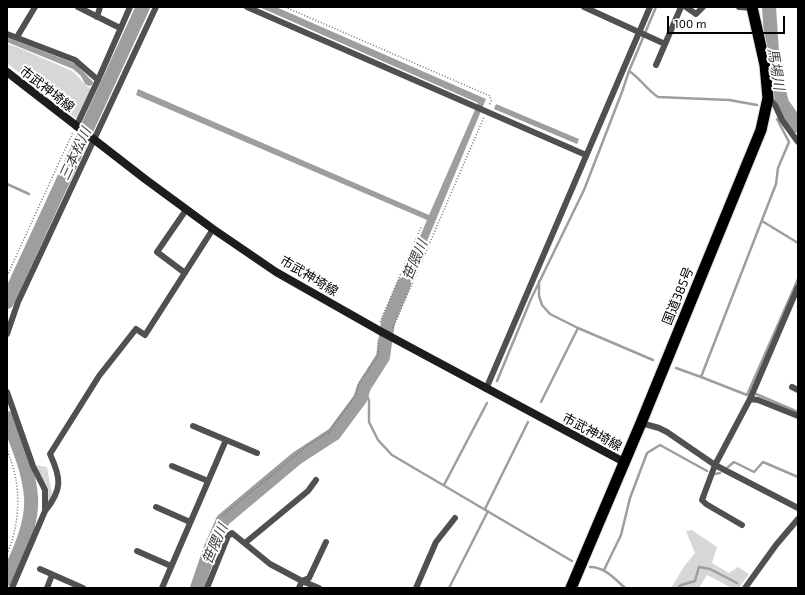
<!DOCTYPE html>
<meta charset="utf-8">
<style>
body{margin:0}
#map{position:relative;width:805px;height:595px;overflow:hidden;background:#fff;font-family:"Exo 2",sans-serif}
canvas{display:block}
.frame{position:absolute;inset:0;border:8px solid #000;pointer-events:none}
.scale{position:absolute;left:667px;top:16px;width:118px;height:18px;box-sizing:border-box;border:2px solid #000;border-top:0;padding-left:5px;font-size:12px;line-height:14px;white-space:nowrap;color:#000;-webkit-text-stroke:3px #fff;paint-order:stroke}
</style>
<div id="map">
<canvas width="805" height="595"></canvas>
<div class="frame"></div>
<div class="scale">100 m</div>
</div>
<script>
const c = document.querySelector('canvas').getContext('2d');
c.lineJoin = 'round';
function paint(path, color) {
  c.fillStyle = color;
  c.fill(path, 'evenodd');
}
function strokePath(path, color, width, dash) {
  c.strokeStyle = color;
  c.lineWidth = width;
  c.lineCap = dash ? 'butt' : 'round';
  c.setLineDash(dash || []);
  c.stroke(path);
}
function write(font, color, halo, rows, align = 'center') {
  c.font = font + ' "Exo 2","Noto Sans JP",sans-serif';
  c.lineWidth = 4;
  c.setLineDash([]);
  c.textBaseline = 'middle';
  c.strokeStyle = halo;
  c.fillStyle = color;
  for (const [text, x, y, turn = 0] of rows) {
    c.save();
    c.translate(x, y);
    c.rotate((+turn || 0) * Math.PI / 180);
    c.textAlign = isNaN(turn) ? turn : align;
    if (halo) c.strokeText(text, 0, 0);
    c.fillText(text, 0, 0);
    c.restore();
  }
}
const green = new Path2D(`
 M7,44L17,47L72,71C80,77 83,84 91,89L77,119L7,63Z
 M35,465L47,467L52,494L48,504Z
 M692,530L717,547L712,563L729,573L738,567L749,574L739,588H732L707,575L699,588H671L683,568L695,553L686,531Z`);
const water = new Path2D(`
 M259,7H276L486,99L401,304L393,300L427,220L136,95L138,89L429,215L478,103Z
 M7,37L76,64L93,82L92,85L89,86L85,84L81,76L73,69L7,42Z
 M496,104L579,139L577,144L494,109Z`);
const stream = new Path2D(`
 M629,71C640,78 647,90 658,97L729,100L757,105
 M777,119L789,142L778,168L776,184L701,377L747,395L798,279
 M7,184L29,194
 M762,221L798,243
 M539,281V296L542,305L550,314L578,328L653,360
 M676,368L701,377
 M497,381L531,299L584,190L622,92L629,71L656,7
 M364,387L369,401V422L378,440L392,455L572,561
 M756,394L798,412
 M541,402L578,328
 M728,467L734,462L754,472L763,462L798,477
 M714,474L720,473
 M444,485L487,403
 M485,509L528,422
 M590,567C605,567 615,579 625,588
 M604,570L621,535L630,498L647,453L660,445L707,471
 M449,588L488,511
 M678,588L681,585L695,581L699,567L710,569L737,583`);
const river = new Path2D(`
 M769,7L773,68L782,103L798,126
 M7,302L143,7
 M7,418C17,443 29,470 31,497C33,525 18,554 7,579
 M197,588L210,550L223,520L297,458L334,434L360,399L364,387L383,357L388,322L404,284`);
const path = new Path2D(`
 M285,7L490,96L491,101L489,106
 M7,276L73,132
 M380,322L421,227
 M393,328L484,117
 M7,448C9,456 12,463 14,471C21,497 18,529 7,554
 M222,516L308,445L329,432L356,395L359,383L378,356V340`);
const minor = new Path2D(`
 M78,7L120,28
 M247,7L586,155
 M584,7L665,44
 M686,7L696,14L703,7
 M739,7L752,8
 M97,17L100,7
 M7,34L75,60L98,80
 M17,37L35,7
 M656,65L681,7
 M768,98L775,105L782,120L798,142
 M76,127L98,80L130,7
 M185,273L157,252L186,210
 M7,334L18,302L156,7
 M792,387L798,390
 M486,389L650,7
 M7,392L33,466L45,490V511
 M750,399L758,400L798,416
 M641,423L659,428L667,432L715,465L798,508
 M193,426L257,453
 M172,466L208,481
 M156,507L190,522
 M742,525L706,504L702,500L715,465L750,399L798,287
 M245,543L308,491L316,480
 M137,551L171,566
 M40,569L83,588
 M12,588L45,511C63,489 61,478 50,454L99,376L136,329L145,335L213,229
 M47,588L52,575
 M162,588L226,440
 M207,588L228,536L232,533L270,564L302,581L319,588
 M299,588L302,581L309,578L326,542
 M416,588L436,542L455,518
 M745,588L776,545L798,519`);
const secondary = new Path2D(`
 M7,72L145,179L213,229L276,272L380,331L624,462`);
const trunk = new Path2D(`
 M571,588L641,423L761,130L768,98L765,65L752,7`);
const streetNames = [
 ["市武神埼線",47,89,38],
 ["市武神埼線",309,276,31],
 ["国道385号",678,296,-68],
 ["市武神埼線",592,432,28]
];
const waterNames = [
 ["馬場川",776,69,81],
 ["三本松川",75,154,-65],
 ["笹隈川",415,260,-67],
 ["笹隈川",215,544,-66]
];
paint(green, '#d7d7d7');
paint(water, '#9e9e9e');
strokePath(stream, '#9e9e9e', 2.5);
strokePath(river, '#9e9e9e', 14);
strokePath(trunk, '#dbdbdb', 13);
strokePath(path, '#727272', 1.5, [1, 2]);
strokePath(minor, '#505050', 6);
strokePath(secondary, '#1d1d1d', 8);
strokePath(trunk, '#000', 11);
write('13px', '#000', '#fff', streetNames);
write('italic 14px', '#3f3f3f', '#fff', waterNames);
</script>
